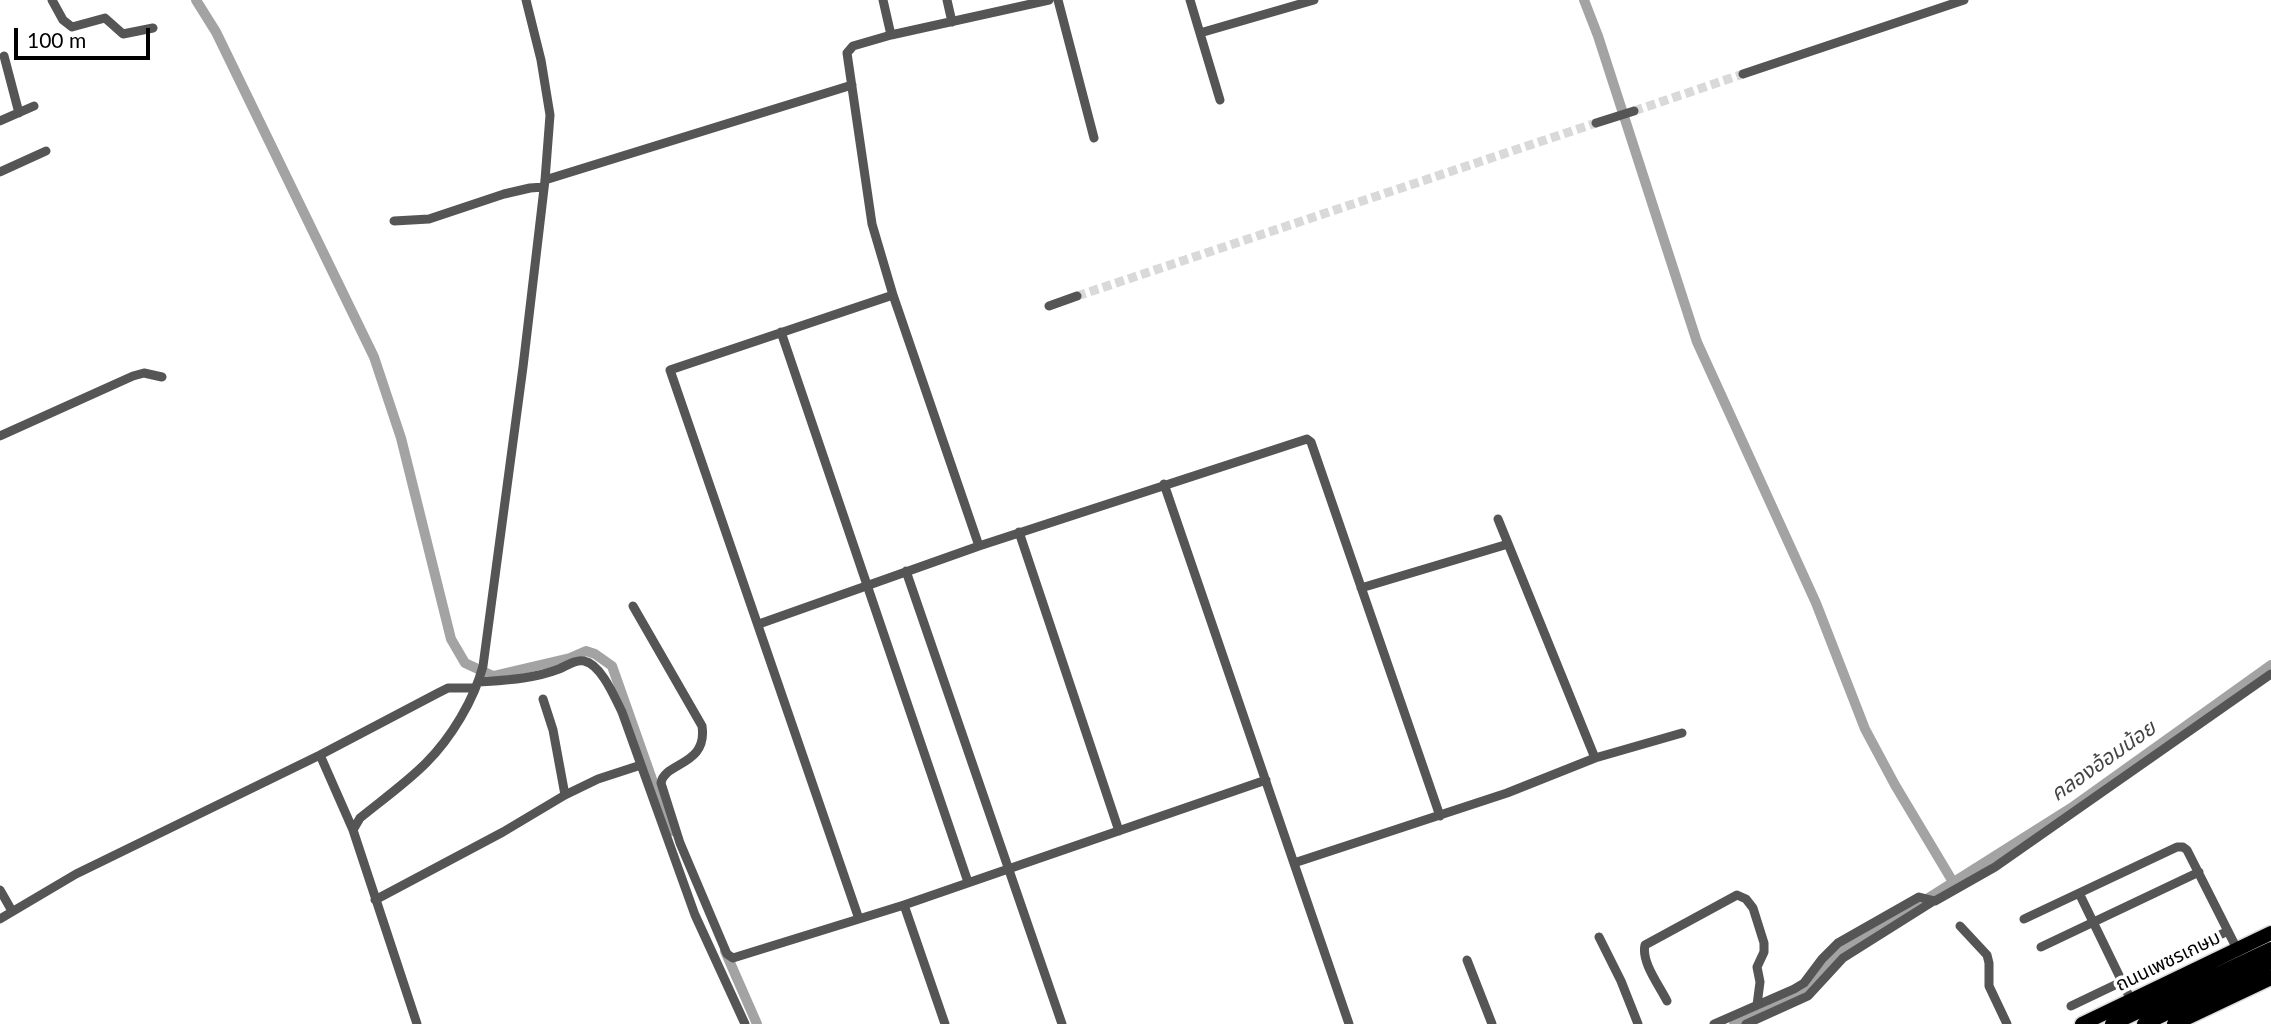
<!DOCTYPE html>
<meta charset="utf-8">
<style>
body{margin:0}
#map{position:relative;width:2271px;height:1024px;overflow:hidden;background:#fff;font-family:Lato,sans-serif}
canvas{display:block}
.scale{position:absolute;left:14px;top:28px;width:136px;height:32px;box-sizing:border-box;border:4px solid #000;border-top:0;padding-left:9px;font-size:21px;line-height:24px;white-space:nowrap;color:#000;-webkit-text-stroke:5px #fff;paint-order:stroke}
</style>
<div id="map">
<canvas width="2271" height="1024"></canvas>
<div class="scale">100 m</div>
</div>
<script>
const c = document.querySelector('canvas').getContext('2d');
c.lineJoin = 'round';
function strokePath(path, color, width, dash) {
  c.strokeStyle = color;
  c.lineWidth = width;
  c.lineCap = dash ? 'butt' : 'round';
  c.setLineDash(dash || []);
  c.stroke(path);
}
function write(font, color, halo, rows, align = 'center') {
  c.font = font + ' Lato,"Noto Sans Thai",sans-serif';
  c.lineWidth = 7;
  c.setLineDash([]);
  c.textBaseline = 'middle';
  c.strokeStyle = halo;
  c.fillStyle = color;
  for (const [text, x, y, turn = 0] of rows) {
    c.save();
    c.translate(x, y);
    c.rotate((+turn || 0) * Math.PI / 180);
    c.textAlign = isNaN(turn) ? turn : align;
    if (halo) c.strokeText(text, 0, 0);
    c.fillText(text, 0, 0);
    c.restore();
  }
}
const canal = new Path2D(`
 M196,0L216,32L374,357L401,438L451,639L465,663L493,676L570,658L586,651L595,654L612,666L660,802L673,831
 M1584,0L1598,36L1697,342L1816,603L1865,729L1895,785L1953,882
 M725,951L757,1024
 M1734,1024L1785,1002L1808,989L1843,949L1900,916L2071,808L2271,665`);
const minorTunnel = new Path2D(`
 M1634,111L1743,74
 M1077,296L1596,123`);
const minor = new Path2D(`
 M52,0L63,20L72,27L105,18L123,34L153,28
 M883,0L891,35
 M947,0L952,22
 M1058,0L1094,138
 M1190,0L1220,100
 M1200,33L1314,0
 M4,56L19,113
 M1743,74L1964,0
 M0,121L34,106
 M1596,123L1634,111
 M0,172L46,151
 M545,180L852,85
 M394,221L429,219L504,194L530,188L544,187
 M1049,306L1077,296
 M781,332L968,882
 M0,436L133,376L144,373L162,377
 M1164,484L1349,1024
 M1498,519L1595,758
 M1019,532L1119,831
 M979,546L893,295L872,224L847,53L853,46L891,35L1049,0
 M906,571L1062,1024
 M1361,588L1508,544
 M633,606L702,726C708,766 664,762 661,783L680,843L727,954L733,958L904,905L1266,780
 M759,624L979,546L1307,439L1311,442L1440,816
 M479,682C506,680 533,679 559,669C566,666 576,659 584,661C601,664 615,698 622,712L695,915L745,1024
 M543,699L553,730L565,795
 M320,755L353,830
 M1294,863L1507,793L1595,758L1682,733
 M0,890L12,911
 M2079,893L2131,1000
 M375,900L503,832L565,795L598,779L641,765
 M904,905L945,1024
 M0,919L76,874L320,755L438,693L448,688H475
 M859,919L670,370L893,295
 M2024,919L2177,847H2183L2187,850L2237,949
 M1960,926L1987,955L1989,963V986L2007,1024
 M1599,937L1621,981L1638,1024
 M2041,947L2199,872
 M1467,960L1492,1024
 M1667,1001C1659,985 1641,962 1645,945L1737,895L1746,899L1753,908L1764,943V952L1757,967L1760,982L1757,1005
 M2071,1006L2228,931
 M417,1024L353,830L360,818C382,800 406,783 426,763C451,738 474,700 483,666L523,367L545,180L550,115L541,60L526,0
 M1714,1024L1794,989L1804,983L1822,959L1838,943L1919,897L1935,901L1995,867L2271,674
 M1746,1024L1808,996L1843,958L1932,902`);
const primary = new Path2D(`
 M2082,1024L2271,933
 M2112,1024L2271,949
 M2144,1024L2271,963
 M2174,1024L2271,978`);
const streetNames = [
 ["ถนนเพชรเกษม",2168,961,-26]
];
const waterNames = [
 ["คลองอ้อมน้อย",2103,761,-35]
];
strokePath(canal, '#a3a3a3', 10);
strokePath(minorTunnel, '#d9d9d9', 9, [9, 4.5]);
strokePath(primary, '#dbdbdb', 17);
strokePath(minor, '#555', 9);
strokePath(primary, '#000', 14);
write('19px', '#000', '#fff', streetNames);
write('italic 21px', '#444', '#fff', waterNames);
</script>
